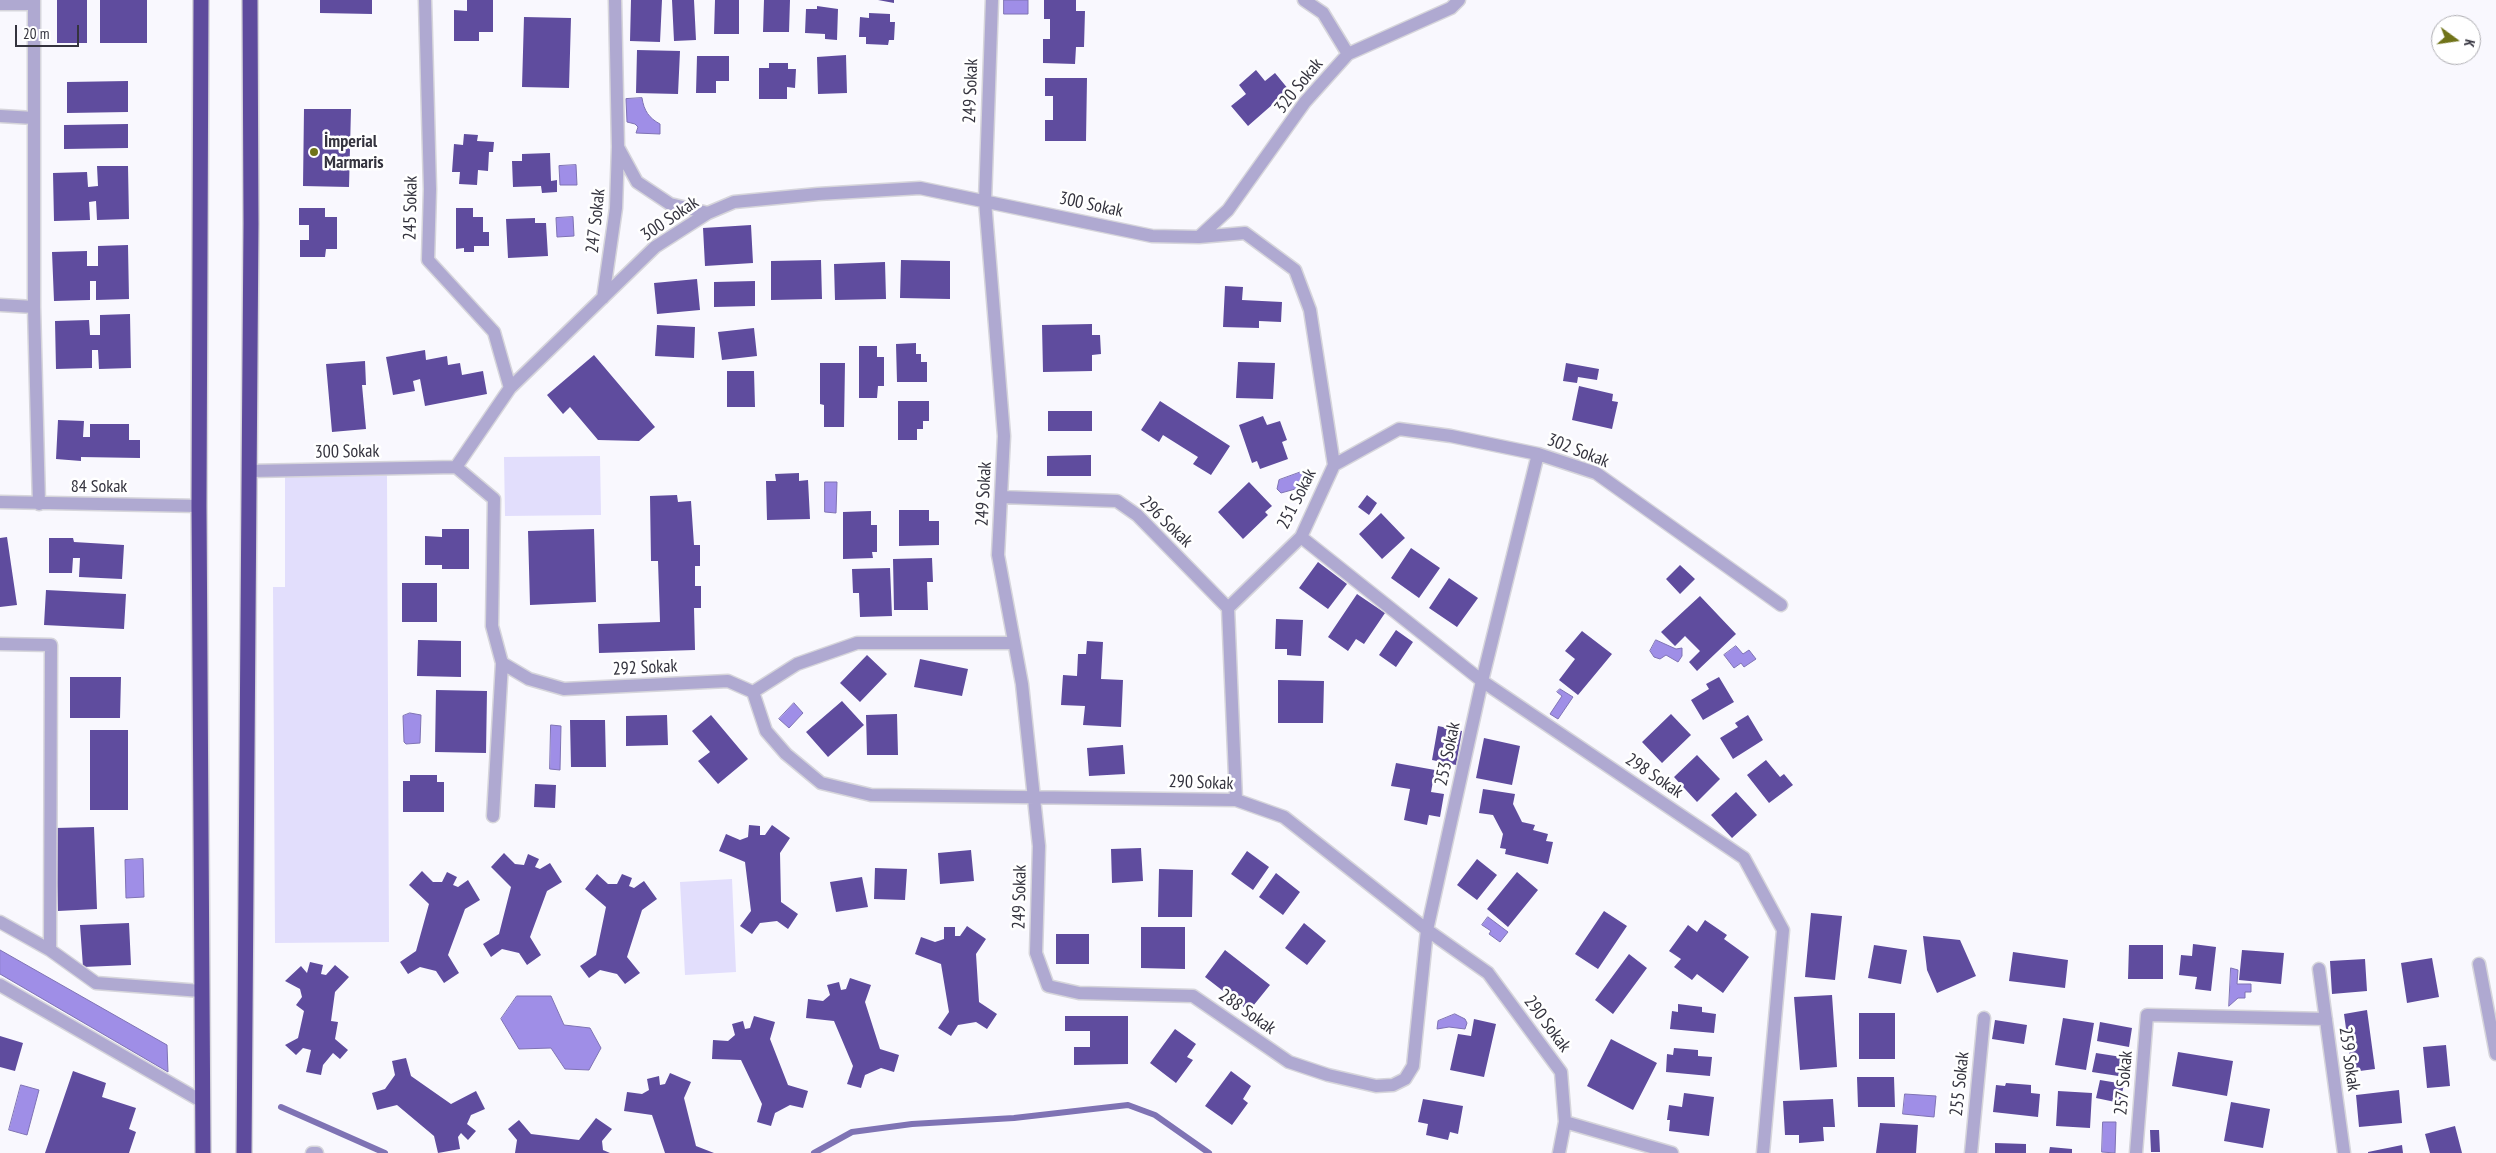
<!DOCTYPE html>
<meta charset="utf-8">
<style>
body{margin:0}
#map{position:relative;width:2496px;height:1153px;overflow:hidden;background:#f9f8fe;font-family:"PT Sans Narrow",sans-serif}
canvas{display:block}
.north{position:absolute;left:2431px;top:15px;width:50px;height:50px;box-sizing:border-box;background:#fff;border:1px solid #aeadb2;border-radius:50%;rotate:104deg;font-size:14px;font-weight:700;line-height:20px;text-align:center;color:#34333e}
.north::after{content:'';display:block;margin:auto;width:18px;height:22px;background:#707319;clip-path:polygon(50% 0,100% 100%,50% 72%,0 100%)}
.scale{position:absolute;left:15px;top:25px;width:64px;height:22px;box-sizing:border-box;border:2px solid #34333e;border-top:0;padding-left:6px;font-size:15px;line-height:18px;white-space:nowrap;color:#34333e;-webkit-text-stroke:4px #fff;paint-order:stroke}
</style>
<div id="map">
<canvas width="2496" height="1153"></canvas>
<div class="north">K</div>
<div class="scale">20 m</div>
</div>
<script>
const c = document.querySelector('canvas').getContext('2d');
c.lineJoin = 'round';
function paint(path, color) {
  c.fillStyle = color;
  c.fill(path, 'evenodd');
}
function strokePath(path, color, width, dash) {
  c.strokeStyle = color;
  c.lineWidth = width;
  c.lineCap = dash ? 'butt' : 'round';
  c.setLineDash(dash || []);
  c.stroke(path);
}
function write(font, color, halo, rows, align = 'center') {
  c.font = font + ' "PT Sans Narrow",sans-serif';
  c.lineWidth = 5;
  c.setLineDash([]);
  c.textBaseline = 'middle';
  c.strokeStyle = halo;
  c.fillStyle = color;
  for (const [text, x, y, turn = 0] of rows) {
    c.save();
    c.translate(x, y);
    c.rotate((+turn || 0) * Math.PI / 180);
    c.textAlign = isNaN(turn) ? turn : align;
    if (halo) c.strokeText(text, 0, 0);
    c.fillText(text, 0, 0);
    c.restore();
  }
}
const green = new Path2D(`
 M600,456L601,515L505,516L504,457Z
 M285,475H387L389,942L275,943L273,587H285Z
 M732,879L736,972L685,975L680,882Z`);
const water = new Path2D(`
 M1004,0H1028V14H1004Z
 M642,98C644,111 649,118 660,124V134L636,133L638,127L635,124L627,122L626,99Z
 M576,165L577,185H560L559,166Z
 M573,217L574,236L557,237L556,218Z
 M1301,472L1310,477L1306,486L1281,493L1277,489L1279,480Z
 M825,482H837L836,513L825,512Z
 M1656,640L1676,649L1682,648V656L1678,662L1666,655L1660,659L1654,657L1650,651Z
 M1736,646L1743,654L1749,650L1756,659L1744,667L1741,663L1734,668L1724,655Z
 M1560,689L1573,697L1558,719L1550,714L1562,696L1557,692Z
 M794,703L803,713L789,728L779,719Z
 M410,713L421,715L420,743L406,744L404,742L403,716Z
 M551,725L561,726L560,770L550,769Z
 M143,859L144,897L126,898L125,860Z
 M1488,917L1508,932L1500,942L1489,934L1491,931L1482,925Z
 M0,950L167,1045L168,1072L0,974Z
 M2231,968L2238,970L2237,984H2251V992H2245V998H2238L2229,1006Z
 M517,996H551L564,1025L590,1028L601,1048L589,1070L565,1069L551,1048L519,1049L501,1019Z
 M1455,1014L1465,1019L1467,1023L1465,1029L1449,1027L1437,1029L1438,1021Z
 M21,1085L39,1090L27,1135L9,1130Z
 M1905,1094L1936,1096L1934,1117L1903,1114Z
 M2103,1122H2116L2115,1153L2102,1152Z`);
const stream = new Path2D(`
 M281,1107L385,1153
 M814,1153L852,1132L912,1124L1014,1118L1128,1105L1155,1115L1209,1153`);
const building = new Path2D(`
 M57,0H87V43H57Z
 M100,0H147V43H100Z
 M320,0H372V14L320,13Z
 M467,0H493V32H479V41H454V10L467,11Z
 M631,0H662L660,42L630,41Z
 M672,0H694L696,40L674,41Z
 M715,0H739V34H714Z
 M764,0H790L789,32H763Z
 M878,0H894V3Z
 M1044,0H1076V11H1085L1084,47H1076L1075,64L1043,63V39H1050V19H1044Z
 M817,6L838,9L837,40L825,39V34L805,33L806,9H817Z
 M869,13L890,14V22H895L894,40H889L888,45L866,44V37H859L860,17L869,18Z
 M524,17L571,18L569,88L522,87Z
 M637,50L680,51L678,94L636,93Z
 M846,55L847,93L818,94L817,57Z
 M697,56H729V81H716V93H696Z
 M769,63H788V69H796L795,88L787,87V99H759V68H769Z
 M1256,70L1265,81L1275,73L1289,90L1248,126L1231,106L1246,94L1239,85Z
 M1045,78H1087L1086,141H1045V120H1053V96H1045Z
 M128,81V112L67,113V82Z
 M304,109H351L349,187L303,186Z
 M128,124V148L64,149V125Z
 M464,134L478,135L477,141L494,142L493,152H489L488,171L478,170L477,185L459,184L460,172H452L454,144L463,145Z
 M550,153L551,181L557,180V192L542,193L541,186L513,187L512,161H522V154Z
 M97,166H128L129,219L97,220L96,201L89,202L90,220L54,221L53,173L87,172L88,187L98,186Z
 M299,208H325V217H337V249H326L325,257H300V240H309V225H299Z
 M456,208H473V217H483V232H489V246H474V252H464V248L456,249Z
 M535,218V223H546L548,256L508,258L506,219Z
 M751,225L753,263L705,266L703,228Z
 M128,245L129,299L96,300V281H90V300L54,301L52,252L87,251V266H98V246Z
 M821,260L822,299L771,300V261Z
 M901,260L950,261V299L900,298Z
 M885,262L886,299L835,300L834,264Z
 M697,279L700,310L657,314L654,283Z
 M755,281V306L714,307V282Z
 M1225,286L1243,287L1242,300L1282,302L1281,322L1259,321V328L1223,327Z
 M130,314L131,368L99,369L98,350H92V368L56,369L55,321L89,320L90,335H100V315Z
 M1092,324V335H1100L1101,354L1092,355V371L1043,372L1042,325Z
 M657,325L695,327L694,358L655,356Z
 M754,328L757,356L722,360L718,332Z
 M916,343V354H921V362H927V382H897L896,344Z
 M859,346H877V357H884V386H878L877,398H859Z
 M425,350L426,360L447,356L448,365L460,363L462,375L483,371L487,394L425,406L420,379L413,381L415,391L393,395L386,357Z
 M594,355L655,427L639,441L598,440L570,407L563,414L547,395Z
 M365,361L366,385H362L366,429L332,432L326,364Z
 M1238,362L1275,363L1273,399L1236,398Z
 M820,363H845L844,427H824V405L820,404Z
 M1566,363L1599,369L1597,380L1578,377L1577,383L1563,381Z
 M727,371H754L755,407H727Z
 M1579,386L1613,394L1612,401L1618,402L1612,429L1572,420Z
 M898,401H929V421H923V429H917V440H898Z
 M1160,401L1230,446L1211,475L1193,464L1198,457L1163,435L1159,442L1141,430Z
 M1048,411H1092V431H1048Z
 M1263,416L1267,425L1280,421L1287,440L1282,442L1288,459L1260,469L1257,461L1252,463L1239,425Z
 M58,420L84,421L83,437H90V424H129V440H140V458L81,457V461L56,459Z
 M1091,455V476H1047V456Z
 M799,473V481L808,480L810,519L767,520L766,481H776L775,474Z
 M1249,482L1272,506L1265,512L1268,515L1243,539L1218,512Z
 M677,495L678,502L691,501L694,545H700V566H695V586H701V608H694L695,650L599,653L598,624L660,622L658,561H651L650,496Z
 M1367,495L1377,503L1369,515L1358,507Z
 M899,510H929V521H939V545L899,546Z
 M871,511V525H877V552H872L873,558L843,559V512Z
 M1381,513L1405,538L1382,559L1359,534Z
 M442,529H469V569H442V565H425V536L442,537Z
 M594,529L596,602L530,605L528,531Z
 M7,537L17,605L0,607V538Z
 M49,538H73L74,542L124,545L122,579L79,577L80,558H73L72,573H49Z
 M1411,548L1440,568L1419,598L1391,578Z
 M932,558L933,582H927L928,610H894L893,559Z
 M1318,562L1347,584L1328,609L1299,588Z
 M1680,565L1695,579L1680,594L1666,579Z
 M890,568L892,616L860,617L859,593H853L852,569Z
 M1449,578L1478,598L1457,627L1429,608Z
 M402,583H437V622H402Z
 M46,590L126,594L124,629L44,625Z
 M1357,594L1385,613L1364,644L1356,639L1348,651L1328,637Z
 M1700,596L1736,634L1697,671L1689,662L1700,651L1685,636L1675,646L1661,632Z
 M1276,619L1303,620L1301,656L1287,655V649H1275Z
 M1396,630L1413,642L1396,667L1379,655Z
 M1582,631L1612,654L1578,695L1559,680L1575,659L1565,651Z
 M418,640L461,641V677L417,676Z
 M1087,641L1103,642L1101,679L1123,680L1121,727L1083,725L1085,706L1061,705L1063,675L1077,676L1078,654H1086Z
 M867,655L887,674L860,702L840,683Z
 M920,659L968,669L962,696L914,687Z
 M70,677H121L120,718H70Z
 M1719,677L1734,702L1703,720L1691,700L1709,689L1706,684Z
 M1278,680L1324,681L1323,723H1278Z
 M436,690L487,691L486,753L435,752Z
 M842,701L864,725L828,757L806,732Z
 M897,714L898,755H867L866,715Z
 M1671,714L1691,735L1662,763L1642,742Z
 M667,715L668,745L626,746V716Z
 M711,715L748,759L718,784L698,761L710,752L692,731Z
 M1748,715L1763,740L1733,759L1720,738L1738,727L1735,723Z
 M570,720H605L606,767H571Z
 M1438,726L1462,731L1456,765L1432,760Z
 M90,730H128V810H90Z
 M1484,738L1520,746L1512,785L1476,778Z
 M1123,745L1125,774L1089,776L1087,748Z
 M1697,755L1720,779L1697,802L1674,777Z
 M1766,760L1780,777L1784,774L1793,785L1769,803L1747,775Z
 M1396,763L1435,770L1431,792L1444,794L1440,817L1429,815L1427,825L1404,820L1410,789L1391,786Z
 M410,775H437V782H444V812H403V781H410Z
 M535,784L556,785L555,808L534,807Z
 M1483,789L1515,794L1513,804L1522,822L1535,825L1533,830L1548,834L1546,841L1553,842L1548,864L1505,854L1506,849L1500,848L1503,834L1493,815L1479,813Z
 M1736,792L1757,815L1732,838L1711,815Z
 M749,825L760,826V835H765L772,825L790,838L780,853L781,902L798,914L788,929L777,921L760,923L752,934L740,926L751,911L745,862L719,851L726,834L740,840L748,837Z
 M94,827L97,909L58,911L55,828Z
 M1141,848L1143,881L1112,883L1111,849Z
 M971,850L974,881L940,884L938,853Z
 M1247,851L1269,867L1253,890L1231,874Z
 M504,853L515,864L524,865L528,854L539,859L535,867L540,869L550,863L562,882L547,891L530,937L541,955L527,965L519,953L502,949L491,957L483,944L499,934L511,887L491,867Z
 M1477,859L1497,875L1477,900L1457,885Z
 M875,868L907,869L905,900L874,899Z
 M1159,869L1193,870L1192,917H1158Z
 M422,871L433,882H442L447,872L457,877L453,885L458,887L468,880L480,900L465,909L448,955L459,973L444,983L436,971L420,967L408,974L400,962L416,951L429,904L409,885Z
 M1517,872L1538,890L1508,927L1487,909Z
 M1276,873L1300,892L1283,915L1259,897Z
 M597,874L608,884H617L622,874L632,878L629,886L634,888L644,881L657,899L642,910L627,957L640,973L625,984L617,974L600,970L589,978L580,966L596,955L606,907L585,889Z
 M862,877L868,907L836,912L830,882Z
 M1604,911L1627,926L1598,969L1575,954Z
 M1811,913L1842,916L1835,980L1805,977Z
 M1705,920L1727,935L1724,939L1749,957L1723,993L1697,974L1692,980L1674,967L1681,959L1669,951L1688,925L1697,932Z
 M129,923L131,965L83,967L80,925Z
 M1304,923L1326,941L1307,965L1285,948Z
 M967,926L986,939L976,954L979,1002L997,1014L987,1029L976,1022L958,1025L951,1036L938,1028L949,1012L941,964L915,954L921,937L935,942L944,939V927H955V936H960Z
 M1141,927H1185V969L1141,968Z
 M1056,934H1089V964H1056Z
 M1923,936L1960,940L1976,976L1937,993L1927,970Z
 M2193,944L2216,947L2211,991L2195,989L2197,977L2179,975L2181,955L2192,956Z
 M1874,945L1907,950L1901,984L1868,978Z
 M2129,945H2163V979H2128Z
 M1225,950L1270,985L1249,1011L1205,977Z
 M2242,950L2284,953L2281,984L2239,980Z
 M2013,952L2068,960L2065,988L2009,981Z
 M1629,954L1647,968L1613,1014L1595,1000Z
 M2432,958L2439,997L2407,1003L2401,963Z
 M2365,959L2367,991L2332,994L2330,961Z
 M310,962L323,965L321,974L326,975L335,965L349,977L335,992L331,1021L338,1022L335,1039L348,1050L340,1059L333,1053L323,1065L321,1075L306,1072L311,1050L303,1048L296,1055L285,1045L298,1038L304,1011L296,1005L302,997L300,989L285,981L301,966L307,973Z
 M850,978L871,985L865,1002L880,1049L899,1055L894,1072L881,1068L865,1075L861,1088L847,1084L853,1066L834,1021L806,1018L808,999L823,1001L830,995L827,985L839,982L841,990L846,989Z
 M1832,995L1837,1067L1800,1070L1794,997Z
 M1678,1004L1702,1007V1012L1716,1014L1714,1033L1670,1029L1672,1011L1678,1012Z
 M2367,1010L2375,1069L2352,1072L2344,1014Z
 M1859,1013H1895V1059H1859Z
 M754,1016L775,1022L770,1039L788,1085L808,1091L803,1108L790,1105L775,1113L771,1126L757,1122L762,1104L741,1060L712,1059L713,1040L728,1041L735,1035L732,1024L743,1021L745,1029L750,1028Z
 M1065,1016H1128V1064L1074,1065V1047H1090V1031H1065Z
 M2063,1018L2094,1023L2086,1070L2055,1065Z
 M1474,1019L1496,1024L1484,1077L1450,1070L1458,1034L1471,1036Z
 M1995,1020L2027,1025L2024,1044L1992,1039Z
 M2100,1022L2132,1028L2129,1047L2097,1041Z
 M1175,1029L1196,1044L1187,1057L1193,1060L1176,1083L1150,1063Z
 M0,1036L23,1043L15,1071L0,1067Z
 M1611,1039L1657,1063L1633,1110L1587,1086Z
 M2446,1045L2450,1086L2427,1088L2423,1047Z
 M1674,1048L1698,1050V1056L1712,1057L1710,1076L1666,1072L1667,1054L1673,1055Z
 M2178,1052L2233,1061L2227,1096L2172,1086Z
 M2096,1053L2128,1058L2125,1077L2092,1072Z
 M406,1058L411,1076L451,1104L476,1091L485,1109L471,1115L467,1124L476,1131L468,1140L461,1133L458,1137L460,1149L438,1153L434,1136L397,1105L377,1110L372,1093L385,1089L395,1075L392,1061Z
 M73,1071L106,1083L102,1097L136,1108L129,1129L136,1132L129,1153H45Z
 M1231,1071L1251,1086L1243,1099L1248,1103L1232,1125L1205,1106Z
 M670,1073L691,1082L684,1098L696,1146L714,1153H665L652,1115L624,1111L627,1092L642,1094L649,1090L647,1079L659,1076L660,1085L665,1084Z
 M1857,1077H1894L1895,1107H1858Z
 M2100,1080L2124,1084L2120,1103L2096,1098Z
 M2006,1083L2031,1085V1093L2040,1094L2038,1117L1993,1112L1996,1085L2005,1086Z
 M2399,1090L2402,1123L2359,1127L2356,1095Z
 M2058,1091L2092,1093L2090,1128L2056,1126Z
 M1684,1093L1714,1097L1709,1136L1669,1131L1670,1120H1667L1669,1105L1682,1107Z
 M1423,1099L1463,1106L1458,1134L1450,1132L1448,1140L1426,1135L1428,1124L1418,1122Z
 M1833,1099L1835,1127H1823L1824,1141L1799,1143V1135H1785L1783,1101Z
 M2231,1102L2270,1109L2263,1148L2224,1141Z
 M596,1118L612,1129L602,1141L603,1150L610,1153H515L517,1140L508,1129L519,1120L531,1134L579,1140Z
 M1880,1123L1918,1125L1916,1153H1876Z
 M2455,1126L2462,1153H2430L2425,1134Z
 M2150,1130H2159L2160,1152H2151Z
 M1995,1143L2026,1144V1153H1995Z
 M2402,1145L2403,1153H2368V1152Z
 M2050,1147L2072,1149V1153H2049Z`);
const street = new Path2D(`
 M34,0V307L39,504
 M425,0L430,189L428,260L494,332L510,388
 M992,0L985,201L1004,436L998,555L1022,684L1039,846L1036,953L1048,986L1079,993L1193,996L1289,1062L1328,1075L1376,1086L1393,1085L1405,1079L1413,1066L1427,930L1482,681L1538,454
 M1304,0L1323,13L1348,54
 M0,4H34
 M0,116L34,118
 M618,147L637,182L670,204L708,213
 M1199,237L1228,210L1305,102L1348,54L1451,8L1459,0
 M603,298L616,208L618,147L615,0
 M0,305L34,307
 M1334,465L1399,429L1451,436L1538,454L1596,473L1781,605
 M456,467L494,499L492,626L502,663L493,816
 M250,471L456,467L510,388L655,247L708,213L734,202L818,194L920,188L1152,236L1199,237L1245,233L1295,270L1310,310L1334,465L1301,537L1228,608L1236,800
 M1001,497L1117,501L1137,515L1228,608
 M0,502L199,506
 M1301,537L1482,681L1744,858L1783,930L1763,1153
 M0,644L51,645L50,950
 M502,663L529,679L564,689L728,681L753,692L766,731L786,754L821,783L871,795L1236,800L1284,817L1427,930L1488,973L1561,1072L1565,1122L1559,1153
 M753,692L797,664L857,643H1014
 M0,922L50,950L96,983L201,991
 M2479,964L2496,1054
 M2319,969L2344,1153
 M0,985L203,1102
 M1565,1122L1672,1153
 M312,1153H317
 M1971,1153L1984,1018
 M2136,1153L2147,1015L2326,1019`);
const highway = new Path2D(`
 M201,0L199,506L203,1153
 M244,1153L251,223L250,0`);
const markers = [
 [314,152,5,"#707319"]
];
const streetNames = [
 ["320 Sokak",1299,86,-51],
 ["249 Sokak",971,91,-88],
 ["300 Sokak",1091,205,12],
 ["245 Sokak",411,208,-89],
 ["300 Sokak",670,219,-34],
 ["247 Sokak",596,221,-84],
 ["302 Sokak",1578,451,21],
 ["300 Sokak",347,452,-1],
 ["84 Sokak",99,487],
 ["249 Sokak",984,494,-87],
 ["251 Sokak",1297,499,-63],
 ["296 Sokak",1166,522,44],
 ["292 Sokak",645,668,-3],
 ["253 Sokak",1448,754,-78],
 ["298 Sokak",1654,776,34],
 ["290 Sokak",1201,783,2],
 ["249 Sokak",1020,897,-89],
 ["288 Sokak",1247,1012,35],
 ["290 Sokak",1547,1024,53],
 ["259 Sokak",2349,1059,82],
 ["257 Sokak",2124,1083,-85],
 ["255 Sokak",1960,1084,-84]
];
const poiNames = [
 ["İmperial",324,142],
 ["Marmaris",324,163]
];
paint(green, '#e2defc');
paint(water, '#9f8ee7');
strokePath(water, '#7f73b4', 1);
strokePath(stream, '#7f73b4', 6);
paint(building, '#5f4c9e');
strokePath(street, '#d6d5db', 15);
strokePath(highway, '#d6d5db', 18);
strokePath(street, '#afa9d1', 12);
strokePath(highway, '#5e4b9d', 15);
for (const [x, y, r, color] of markers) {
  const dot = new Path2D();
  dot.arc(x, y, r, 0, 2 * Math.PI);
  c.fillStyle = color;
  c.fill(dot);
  strokePath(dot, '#fff', 2);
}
write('18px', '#34333e', '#fff', streetNames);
write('bold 18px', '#34333e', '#fff', poiNames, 'left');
</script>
